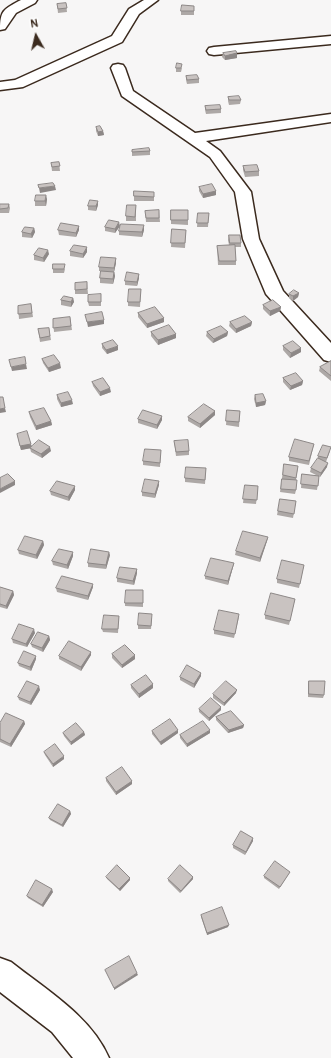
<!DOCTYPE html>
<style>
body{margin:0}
#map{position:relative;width:331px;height:1058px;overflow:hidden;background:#f7f6f6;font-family:Pangolin,sans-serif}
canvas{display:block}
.north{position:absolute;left:16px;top:16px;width:40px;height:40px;-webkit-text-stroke:3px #fff;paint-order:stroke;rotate:352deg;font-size:11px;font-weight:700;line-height:16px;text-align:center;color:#3b2a1e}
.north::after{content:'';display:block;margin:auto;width:14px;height:18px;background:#3b2a1e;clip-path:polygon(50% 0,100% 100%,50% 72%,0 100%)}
</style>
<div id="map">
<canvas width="331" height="1058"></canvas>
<div class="north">N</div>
</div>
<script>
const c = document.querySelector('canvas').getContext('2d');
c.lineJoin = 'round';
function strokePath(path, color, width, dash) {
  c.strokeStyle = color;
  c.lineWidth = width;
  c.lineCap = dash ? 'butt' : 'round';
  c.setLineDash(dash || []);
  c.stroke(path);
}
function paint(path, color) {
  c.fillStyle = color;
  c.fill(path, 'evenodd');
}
const minor = new Path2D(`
 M21,0H37L35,3L16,13L5,29L0,30C0,10 4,9 21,0Z
 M144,0H158L139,14L122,42L23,87L0,90V82L15,80L112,36L129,9Z
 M331,36V44L214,55L209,54L207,51L209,48L214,47Z
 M118,64L123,65L125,68L133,91L195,133L331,114V122L206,141L220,151L251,192L259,239L283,291L331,343V362L324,360L266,294L243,239L235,192L210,157L122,96L111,68L113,65Z
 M0,958L11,962C45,989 91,1016 109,1058H73L52,1032L0,992Z`);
const wall = new Path2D(`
 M66,3L67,12L58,13L57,4Z
 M194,6V15H181V11Z
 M223,53L237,58L225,60L222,57Z
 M176,68H182L181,72H176Z
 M186,76L199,79V83L187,84L186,80Z
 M228,97L241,100L240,104L229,105L228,101Z
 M205,106L221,109V113L206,114L205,110Z
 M96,127L103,131L104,135L98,136L96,131Z
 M132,150L150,151V155L132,156Z
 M59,162L60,171H52L51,163Z
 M243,166L259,171V176L245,177L243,170Z
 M199,187L216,191V195L203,198L199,191Z
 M154,192V201H134V196Z
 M47,199L46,206H35V201Z
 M0,204H9L10,208L9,213H0Z
 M98,205L96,211L88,210V206Z
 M136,205V221H126V216Z
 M159,210L160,222H146L145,211Z
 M171,210H188V225L171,224Z
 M198,213H209L208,227H197Z
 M79,226V230L76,237L59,235L58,230Z
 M120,226L115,233L105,231V227Z
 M34,228L35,232L32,238L22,237V232Z
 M172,229L186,230L185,248L171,247Z
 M144,230L142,237L119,235V231Z
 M229,235L241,243V247H235L236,261V265H218L217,246L229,245L228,240Z
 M70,251L87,252L83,258L70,256Z
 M49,254L44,262L34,260V255Z
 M116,258V263L114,272L115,276L113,284L100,283V278L101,271H99V267Z
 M53,269H65L64,273H53Z
 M139,274V278L137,286L125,285V281Z
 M87,282L88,294H75V283Z
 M141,289L140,307L128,306V302Z
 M299,293L298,297L293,301L289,298V294Z
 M73,298L74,302L71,307L61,305V300Z
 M101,299V306H89L88,302Z
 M31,304L33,317L19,319L18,306Z
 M263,305L281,307L280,311L270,316L263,309Z
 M138,313L164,318V322L147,328L138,317Z
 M70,317L72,330L54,332L53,319Z
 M230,322H252L251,326L236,333L229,326Z
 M49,328L51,340L40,342L38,329Z
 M151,332L176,334V338L158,345L151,336Z
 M207,332H228L227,336L213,343L206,336Z
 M102,344L118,350L107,354L102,348Z
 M283,346L301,348V352L290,358L283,350Z
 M42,359L61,368L49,372L43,363Z
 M331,361V381L319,371L320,367Z
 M283,378L303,381L302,385L290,390L283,382Z
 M92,382L111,392L100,396L93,386Z
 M57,395L73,404L61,407L57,399Z
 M255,395L266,401L265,405L256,407L254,399Z
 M227,410L240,411L239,427L226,425Z
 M215,411V415L200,428L188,421V417Z
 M29,412L51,421L52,425L36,430L30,417Z
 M162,416V420L157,429L138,423V419Z
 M17,434L32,446L51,451L42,458L31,452L30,448L21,450Z
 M174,441L189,451V455L176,456Z
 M314,444L309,465L289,461V457Z
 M161,450L160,467L143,465V461Z
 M330,451L326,462L327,467L320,477L319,476L317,490L301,488L302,474L318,476L310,472L311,468L318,459V456Z
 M284,464L298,466L296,480V490L295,494L280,492Z
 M206,468L205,484L185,482V478Z
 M159,485L155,498L142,496V492Z
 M245,485L258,486L256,504L243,503Z
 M75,490L69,501L51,495L50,491Z
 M280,499L296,501L293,518L277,515Z
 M268,537L267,541L260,562L235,555L236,551Z
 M43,541L44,545L37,559L19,554L18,550Z
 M110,555L106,569L88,567V563Z
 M73,556L68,569L53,565L52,561Z
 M234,563L233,567L228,585L205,579V576Z
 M304,565L299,588L277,583V579Z
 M137,569V573L134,585L117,582V578Z
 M0,587L13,591L14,595L7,609L0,607Z
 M93,587L88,600L57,592L56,588Z
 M143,594V607L125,606V603Z
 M295,599L289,625L265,619V615Z
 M119,616L118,633L103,632L102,629Z
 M239,617L234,638L214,634V630Z
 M152,618L151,629H138V625Z
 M35,633L27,647L13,643L12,639Z
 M49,636L50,640L43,652L32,647L31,644Z
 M112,654L135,655V659L122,668L112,658Z
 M91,655L81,671L59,659V656Z
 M36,659L31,671L19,666L18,663Z
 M201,673V676L194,688L180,680V677Z
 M309,681L324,695L323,698L308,697V684Z
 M153,684V688L139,698L131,688V685Z
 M40,690L31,705L19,700L18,697Z
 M236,693L224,706L213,698V694Z
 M199,709L221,710L209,721L199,712Z
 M216,717L244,725L243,728L228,733L216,720Z
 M24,721L25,724L11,747L0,742V723Z
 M152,731L178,733L161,745L152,734Z
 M84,732L85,735L71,745L64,736L63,733Z
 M210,733L187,747L180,738V735Z
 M44,752L64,759L53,767L45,755Z
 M106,778L132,784L116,795L106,781Z
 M70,811L71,814L63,827L50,820L49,818Z
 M253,838V841L245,855L233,848V845Z
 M290,872L279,889L264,878V876Z
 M106,877L130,880L120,891L107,879Z
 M193,877V879L180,893L168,881V879Z
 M53,892L43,907L28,898L27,896Z
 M201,915L228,927L207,935L201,917Z`);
const shadedWall = new Path2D(`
 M237,53V58L225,60V56Z
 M103,131L104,135L98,136V132Z
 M55,186L56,190L40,193L39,188Z
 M216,191V195L203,198V194Z
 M46,195L47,199L46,206L45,201Z
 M98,201V205L96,211V206Z
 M119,222L120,226L115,233V229Z
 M144,225V230L142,237V232Z
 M79,226V230L76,237V233Z
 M34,228L35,232L32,238L31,234Z
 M87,247V252L83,258V254Z
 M48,250L49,254L44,262L43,258Z
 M116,258V263L114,272V268Z
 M114,272L115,276L113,284V279Z
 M139,274V278L137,286V282Z
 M299,293L298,297L293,301V296Z
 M73,298L74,302L71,307V302Z
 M281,307L280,311L270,316V311Z
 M164,318V322L147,328V324Z
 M104,320V324L88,327L87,322Z
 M252,322L251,326L236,333V329Z
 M228,332L227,336L213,343L214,339Z
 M176,334V338L158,345V340Z
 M118,346V350L107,354L106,350Z
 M301,348V352L290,358L291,353Z
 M60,363L61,368L49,372L48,368Z
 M26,364L27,369L12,371L11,367Z
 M303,381L302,385L290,390L291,386Z
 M110,388L111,392L100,396V392Z
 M72,400L73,404L61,407V403Z
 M266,401L265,405L256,407V403Z
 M5,408L6,412L0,413V409Z
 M215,411V415L200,428V424Z
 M162,416V420L157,429V425Z
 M51,421L52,425L36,430V426Z
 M31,444L32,448L21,450L20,446Z
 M50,447L51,451L42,458L41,454Z
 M328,463L327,467L320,477L321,473Z
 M15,481V485L0,493V489Z
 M159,481V485L155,498V494Z
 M75,486V490L69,501L68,497Z
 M268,537L267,541L260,562V558Z
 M43,541L44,545L37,559L36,555Z
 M73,552V556L68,569L67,565Z
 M109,552L110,555L106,569V565Z
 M234,563L233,567L228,585V581Z
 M137,569V573L134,585L133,581Z
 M93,584V587L88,600V596Z
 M13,591L14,595L7,609L6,606Z
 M34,629L35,633L27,647L26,644Z
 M49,636L50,640L43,652L42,648Z
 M91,652V655L81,671V667Z
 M135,655V659L122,668V665Z
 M36,656V659L31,671L30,667Z
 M201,673V676L194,688V684Z
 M153,684V688L139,698V694Z
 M39,686L40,690L31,705L30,702Z
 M237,690L236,693L224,706V703Z
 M221,707V710L209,721V718Z
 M24,721L25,724L11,747L10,744Z
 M244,725L243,728L228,733L229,730Z
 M178,730V733L161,745L160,742Z
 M210,730V733L187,747V744Z
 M84,732L85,735L71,745V742Z
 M64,756V759L53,767V764Z
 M132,781V784L116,795V792Z
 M70,811L71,814L63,827L62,825Z
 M253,838V841L245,855L246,852Z
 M193,877V879L180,893L181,891Z
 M130,878V880L120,891L119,889Z
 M52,889L53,892L43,907L42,905Z
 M229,925L228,927L207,935V933Z
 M137,973L138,975L114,990V988Z`);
const building = new Path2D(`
 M66,3L67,8L58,9L57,4Z
 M182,5L194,6V11H181Z
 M236,51L237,53L225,56L223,53Z
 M177,63L182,64L181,68H176Z
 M197,75L199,79L187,80L186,76Z
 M239,96L241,100H229L228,97Z
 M220,105L221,109L206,110L205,106Z
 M100,126L103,131L98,132L96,127Z
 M149,148L150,151L132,152V150Z
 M59,162L60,166L52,167L51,163Z
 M257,165L259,171L245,172L243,166Z
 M53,183L55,186L39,188L38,185Z
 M212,184L216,191L203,194L199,187Z
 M134,191L154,192V197L134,196Z
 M36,195H46L45,201H35Z
 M90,200L98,201L96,206H88Z
 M0,204H9L8,208L0,209Z
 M127,205H136L135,217L126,216Z
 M159,210V218H146L145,211Z
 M171,210H188V220H171Z
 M198,213H209L208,223H197Z
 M109,220L119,222L115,229L105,227Z
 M61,223L79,226L76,233L58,230Z
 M121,224L144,225L142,232L119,231Z
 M25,227L34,228L31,234L22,232Z
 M172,229L186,230L185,243H171Z
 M229,235H240L241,243H230Z
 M74,245L87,247L83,254L70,251Z
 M235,245L236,261H219L217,246Z
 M39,248L48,250L43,258L34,255Z
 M101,257L116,258L114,268L99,267Z
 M53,264H65L64,269H53Z
 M101,271L114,272L113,279L100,278Z
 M127,272L139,274L137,282L125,281Z
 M87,282V289L75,290V283Z
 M129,289H141L140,302H128Z
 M294,290L299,293L293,296L289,294Z
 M101,294V302H88V295Z
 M64,296L73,298L71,302L61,300Z
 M273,300L281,307L270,311L263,305Z
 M31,304L32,313L18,314V306Z
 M155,307L164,318L147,324L138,313Z
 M102,312L104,320L87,322L85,315Z
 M245,316L252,322L236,329L230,322Z
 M70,317L71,326L53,328V319Z
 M169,325L176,334L158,340L151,332Z
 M221,326L228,332L214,339L207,332Z
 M49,328L50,336L40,338L38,329Z
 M113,340L118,346L106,350L102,344Z
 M293,341L301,348L291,353L283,346Z
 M54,355L60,363L48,368L42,359Z
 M25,357L26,364L11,367L9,360Z
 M331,361V376L320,367Z
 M296,373L303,381L291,386L283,378Z
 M103,378L110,388L100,392L92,382Z
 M68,392L72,400L61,403L57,395Z
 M263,394L266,401L256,403L255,395Z
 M0,397H3L5,408L0,409Z
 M204,404L215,411L200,424L188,417Z
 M44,408L51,421L36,426L29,412Z
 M143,410L162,416L157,425L138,419Z
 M227,410L240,411L239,422L226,421Z
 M27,431L31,444L20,446L17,434Z
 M295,439L314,444L309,461L289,457Z
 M39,440L50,447L41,454L30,448Z
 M188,440L189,451L176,452L174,441Z
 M323,445L331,447L327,458L318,456Z
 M145,449L161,450L160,463L143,461Z
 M318,458L328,463L321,473L311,468Z
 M284,464L298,466L296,478L283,475Z
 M186,467L206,468L205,480L185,478Z
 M8,474L15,481L0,489V478Z
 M302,474L319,476L318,486L301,484Z
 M145,479L159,481L155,494L142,492Z
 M282,479L297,480L296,490L281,489Z
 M57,481L75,486L68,497L50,491Z
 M245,485L258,486L257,500L243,499Z
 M280,499L296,501L294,514L278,511Z
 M243,531L268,537L260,558L236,551Z
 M25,536L43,541L36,555L18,550Z
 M59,549L73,552L67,565L52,561Z
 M91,549L109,552L106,565L88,563Z
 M211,558L234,563L228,581L205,576Z
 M282,560L304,565L300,584L277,579Z
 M120,567L137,569L133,581L117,578Z
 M62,576L93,584L88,596L56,588Z
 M0,587L13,591L6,606L0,604Z
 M126,590H143V603H125Z
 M271,593L295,599L290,621L265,615Z
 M219,610L239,614L235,634L214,630Z
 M139,613L152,614L151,626L138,625Z
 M104,615L119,616L118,629H102Z
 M19,624L34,629L26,644L12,639Z
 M38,632L49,636L42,648L31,644Z
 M69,641L91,652L81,667L59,656Z
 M125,645L135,655L122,665L112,654Z
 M24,651L36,656L30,667L18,663Z
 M187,665L201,673L194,684L180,677Z
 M146,675L153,684L139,694L131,685Z
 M27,681L39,686L30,702L18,697Z
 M226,681L237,690L224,703L213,694Z
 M309,681H325L324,695L309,694Z
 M211,698L221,707L209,718L199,709Z
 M231,711L244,725L229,730L216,717Z
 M6,713L24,721L10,744L0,739V723Z
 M170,719L178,730L160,742L152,731Z
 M203,721L210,730L187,744L180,735Z
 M76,723L84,732L71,742L63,733Z
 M55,744L64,756L53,764L44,752Z
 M122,767L132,781L116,792L106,778Z
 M58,804L70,811L62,825L49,818Z
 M241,831L253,838L246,852L233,845Z
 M275,861L290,872L280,887L264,876Z
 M117,865L130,878L119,889L106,877Z
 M180,865L193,877L181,891L168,879Z
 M36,880L52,889L42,905L27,896Z
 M222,907L229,925L207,933L201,915Z
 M129,956L137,973L114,988L105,970Z`);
strokePath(minor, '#3b2a1e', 3);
paint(minor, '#fff');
paint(wall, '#ada8a6');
paint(shadedWall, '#8d8887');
paint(building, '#c9c3c1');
strokePath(building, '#8d8887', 1);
</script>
